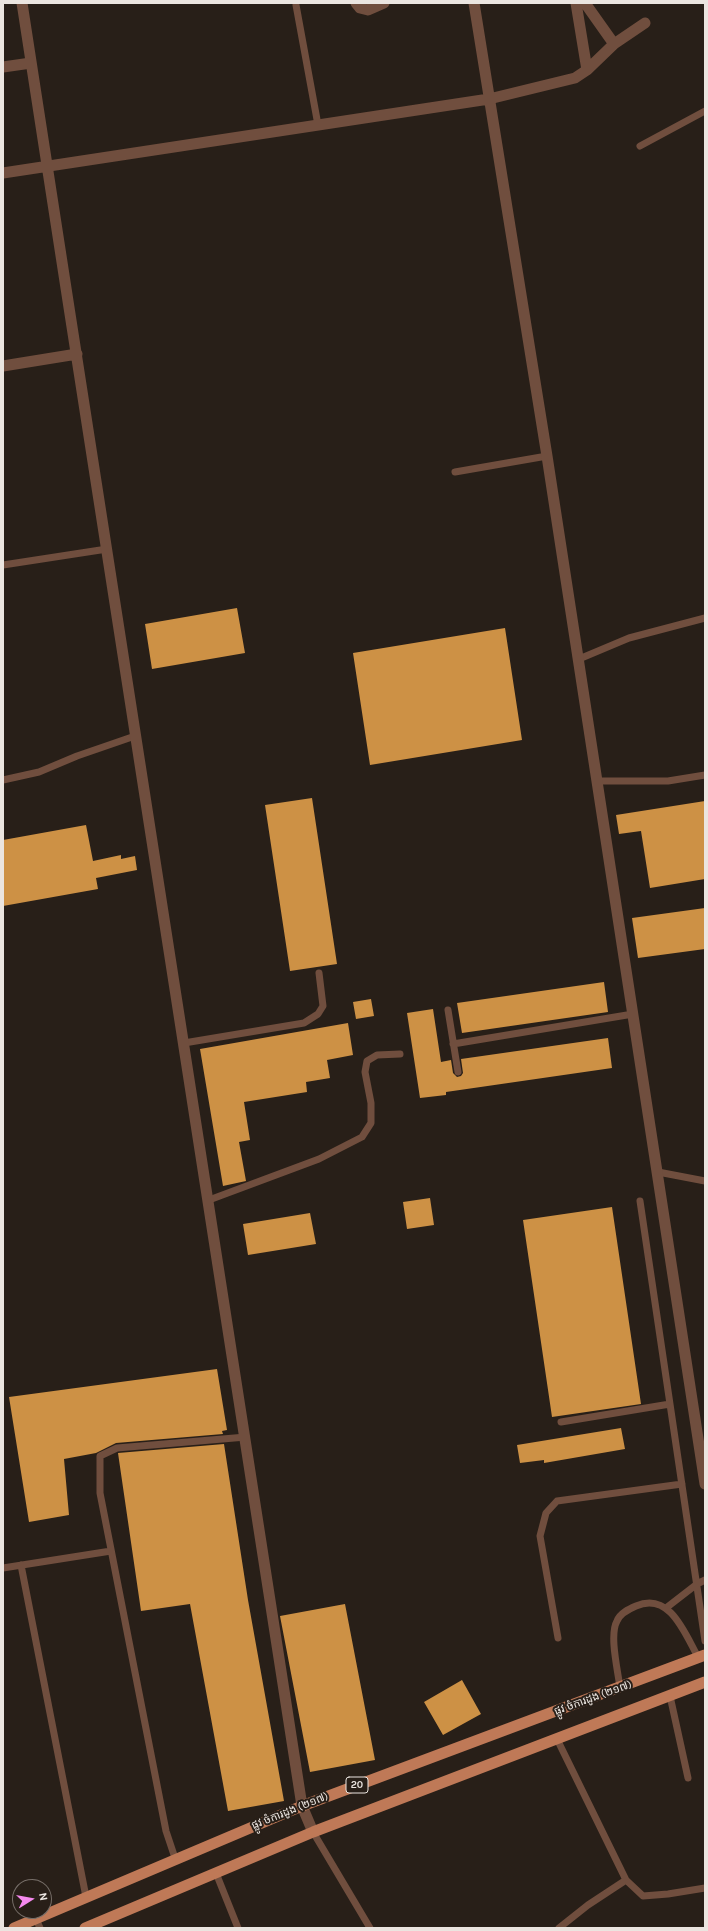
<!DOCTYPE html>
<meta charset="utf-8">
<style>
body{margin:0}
#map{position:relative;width:708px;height:1931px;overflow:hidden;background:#281f18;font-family:Karla,sans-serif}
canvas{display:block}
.frame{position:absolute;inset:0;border:4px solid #ebe5e0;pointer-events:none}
.north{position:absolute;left:12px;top:1879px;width:40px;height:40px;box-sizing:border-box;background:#281f18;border:1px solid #766e68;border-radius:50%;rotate:79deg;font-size:11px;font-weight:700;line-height:16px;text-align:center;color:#ebe5e0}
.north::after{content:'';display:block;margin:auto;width:14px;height:18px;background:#f589ee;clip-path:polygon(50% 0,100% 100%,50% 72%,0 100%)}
</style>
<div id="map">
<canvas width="708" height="1931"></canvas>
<div class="frame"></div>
<div class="north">N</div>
</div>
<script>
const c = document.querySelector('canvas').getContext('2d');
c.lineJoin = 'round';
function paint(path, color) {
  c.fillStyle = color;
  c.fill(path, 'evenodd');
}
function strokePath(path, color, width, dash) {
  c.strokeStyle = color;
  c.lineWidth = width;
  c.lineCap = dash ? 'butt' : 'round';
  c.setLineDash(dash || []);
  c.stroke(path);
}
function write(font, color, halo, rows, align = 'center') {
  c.font = font + ' Karla,"Noto Sans Khmer",sans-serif';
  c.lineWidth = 4;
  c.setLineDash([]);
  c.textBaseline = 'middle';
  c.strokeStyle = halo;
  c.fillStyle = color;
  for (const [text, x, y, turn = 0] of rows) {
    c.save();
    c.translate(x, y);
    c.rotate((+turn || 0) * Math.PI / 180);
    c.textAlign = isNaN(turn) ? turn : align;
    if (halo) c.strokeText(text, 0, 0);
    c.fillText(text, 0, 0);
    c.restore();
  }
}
const building = new Path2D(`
 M237,608L245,653L152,669L145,624Z
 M505,628L522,740L370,765L353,653Z
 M312,798L337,964L290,971L265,805Z
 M705,801V879L650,888L641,831L619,834L616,815Z
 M86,825L93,861L121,855V859L135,856L137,870L96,878L98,889L3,906V840Z
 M705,908V949L638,958L632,918Z
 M604,982L608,1012L462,1033L457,1003Z
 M371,999L374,1016L356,1019L353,1002Z
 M433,1009L441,1062L451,1060L453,1073L457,1077L461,1076L463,1073L461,1059L608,1038L612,1068L446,1092V1095L420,1098L407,1013Z
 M348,1023L353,1055L327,1060L330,1078L306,1082L307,1092L244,1102L250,1140L239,1142L246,1181L223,1186L200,1049Z
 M430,1198L434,1225L407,1229L403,1202Z
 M612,1207L641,1404L552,1417L523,1220Z
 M310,1213L316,1244L248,1255L243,1224Z
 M217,1369L227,1430L222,1431L223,1434L116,1443L96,1453L64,1459L69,1515L29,1522L9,1397Z
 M621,1428L625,1449L544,1463V1460L520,1463L517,1445Z
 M224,1444L248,1600L284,1801L228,1811L190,1604L141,1611L118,1453Z
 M345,1604L375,1760L310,1772L280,1616Z
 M462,1680L481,1714L443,1735L424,1702Z`);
const service = new Path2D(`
 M296,5L318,125
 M640,146L705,111
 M455,472L547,456
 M3,565L107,549
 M579,659L629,638L705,618
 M3,780L39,772L77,756L135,736
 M597,781H668L705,775
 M448,1010L458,1072
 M184,1043L304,1023L318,1014L323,1006L319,973
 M453,1044L633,1014
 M658,1172L705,1181
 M209,1200L319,1159L362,1137L371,1123V1103L365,1072L367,1061L377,1055L400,1054
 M640,1201L705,1641
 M561,1422L670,1404
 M21,1565L86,1897
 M3,1568L111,1551
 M666,1608L697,1584L705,1580
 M558,1638L540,1536L546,1513L557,1501L682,1484
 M620,1688C618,1671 609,1635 617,1621C620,1613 629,1609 636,1606C670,1591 685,1634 698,1657
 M670,1696L688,1778
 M557,1739L626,1880L643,1896L668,1894L705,1888
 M313,1832L370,1928
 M175,1858L166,1831L100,1493V1456L117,1448L246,1437
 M216,1873L238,1928
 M36,1919L40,1928
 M559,1928L588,1905L626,1880`);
const minor = new Path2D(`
 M22,3C114,604 211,1204 302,1806L313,1832
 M356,3L360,8L368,10L384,3
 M474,3L547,456L705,1484
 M576,3L587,70
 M614,44L645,23
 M3,67L31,63
 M3,173L489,99L575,78L587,70L614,44L585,3
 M3,366L77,354`);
const primary = new Path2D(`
 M14,1928L302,1806L705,1655
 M85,1928L313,1832L705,1682`);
const shields = [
 [357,1785,22]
];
const shieldNames = [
 ["20",357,1785]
];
const streetNames = [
 ["ផ្លូវ ចំការដូង (២១៧)",593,1698,-20],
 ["ផ្លូវ ចំការដូង (២១៧)",290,1811,-22]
];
paint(building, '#cd9145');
strokePath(service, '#704e3e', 7);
strokePath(minor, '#704e3e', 11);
strokePath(primary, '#bf7957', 11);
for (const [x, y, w] of shields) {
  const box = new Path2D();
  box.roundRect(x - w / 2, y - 8, w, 16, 3);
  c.fillStyle = '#281f18';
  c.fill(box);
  strokePath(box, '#ebe5e0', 1);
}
write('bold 10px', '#ebe5e0', null, shieldNames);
write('11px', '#ebe5e0', '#281f18', streetNames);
</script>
